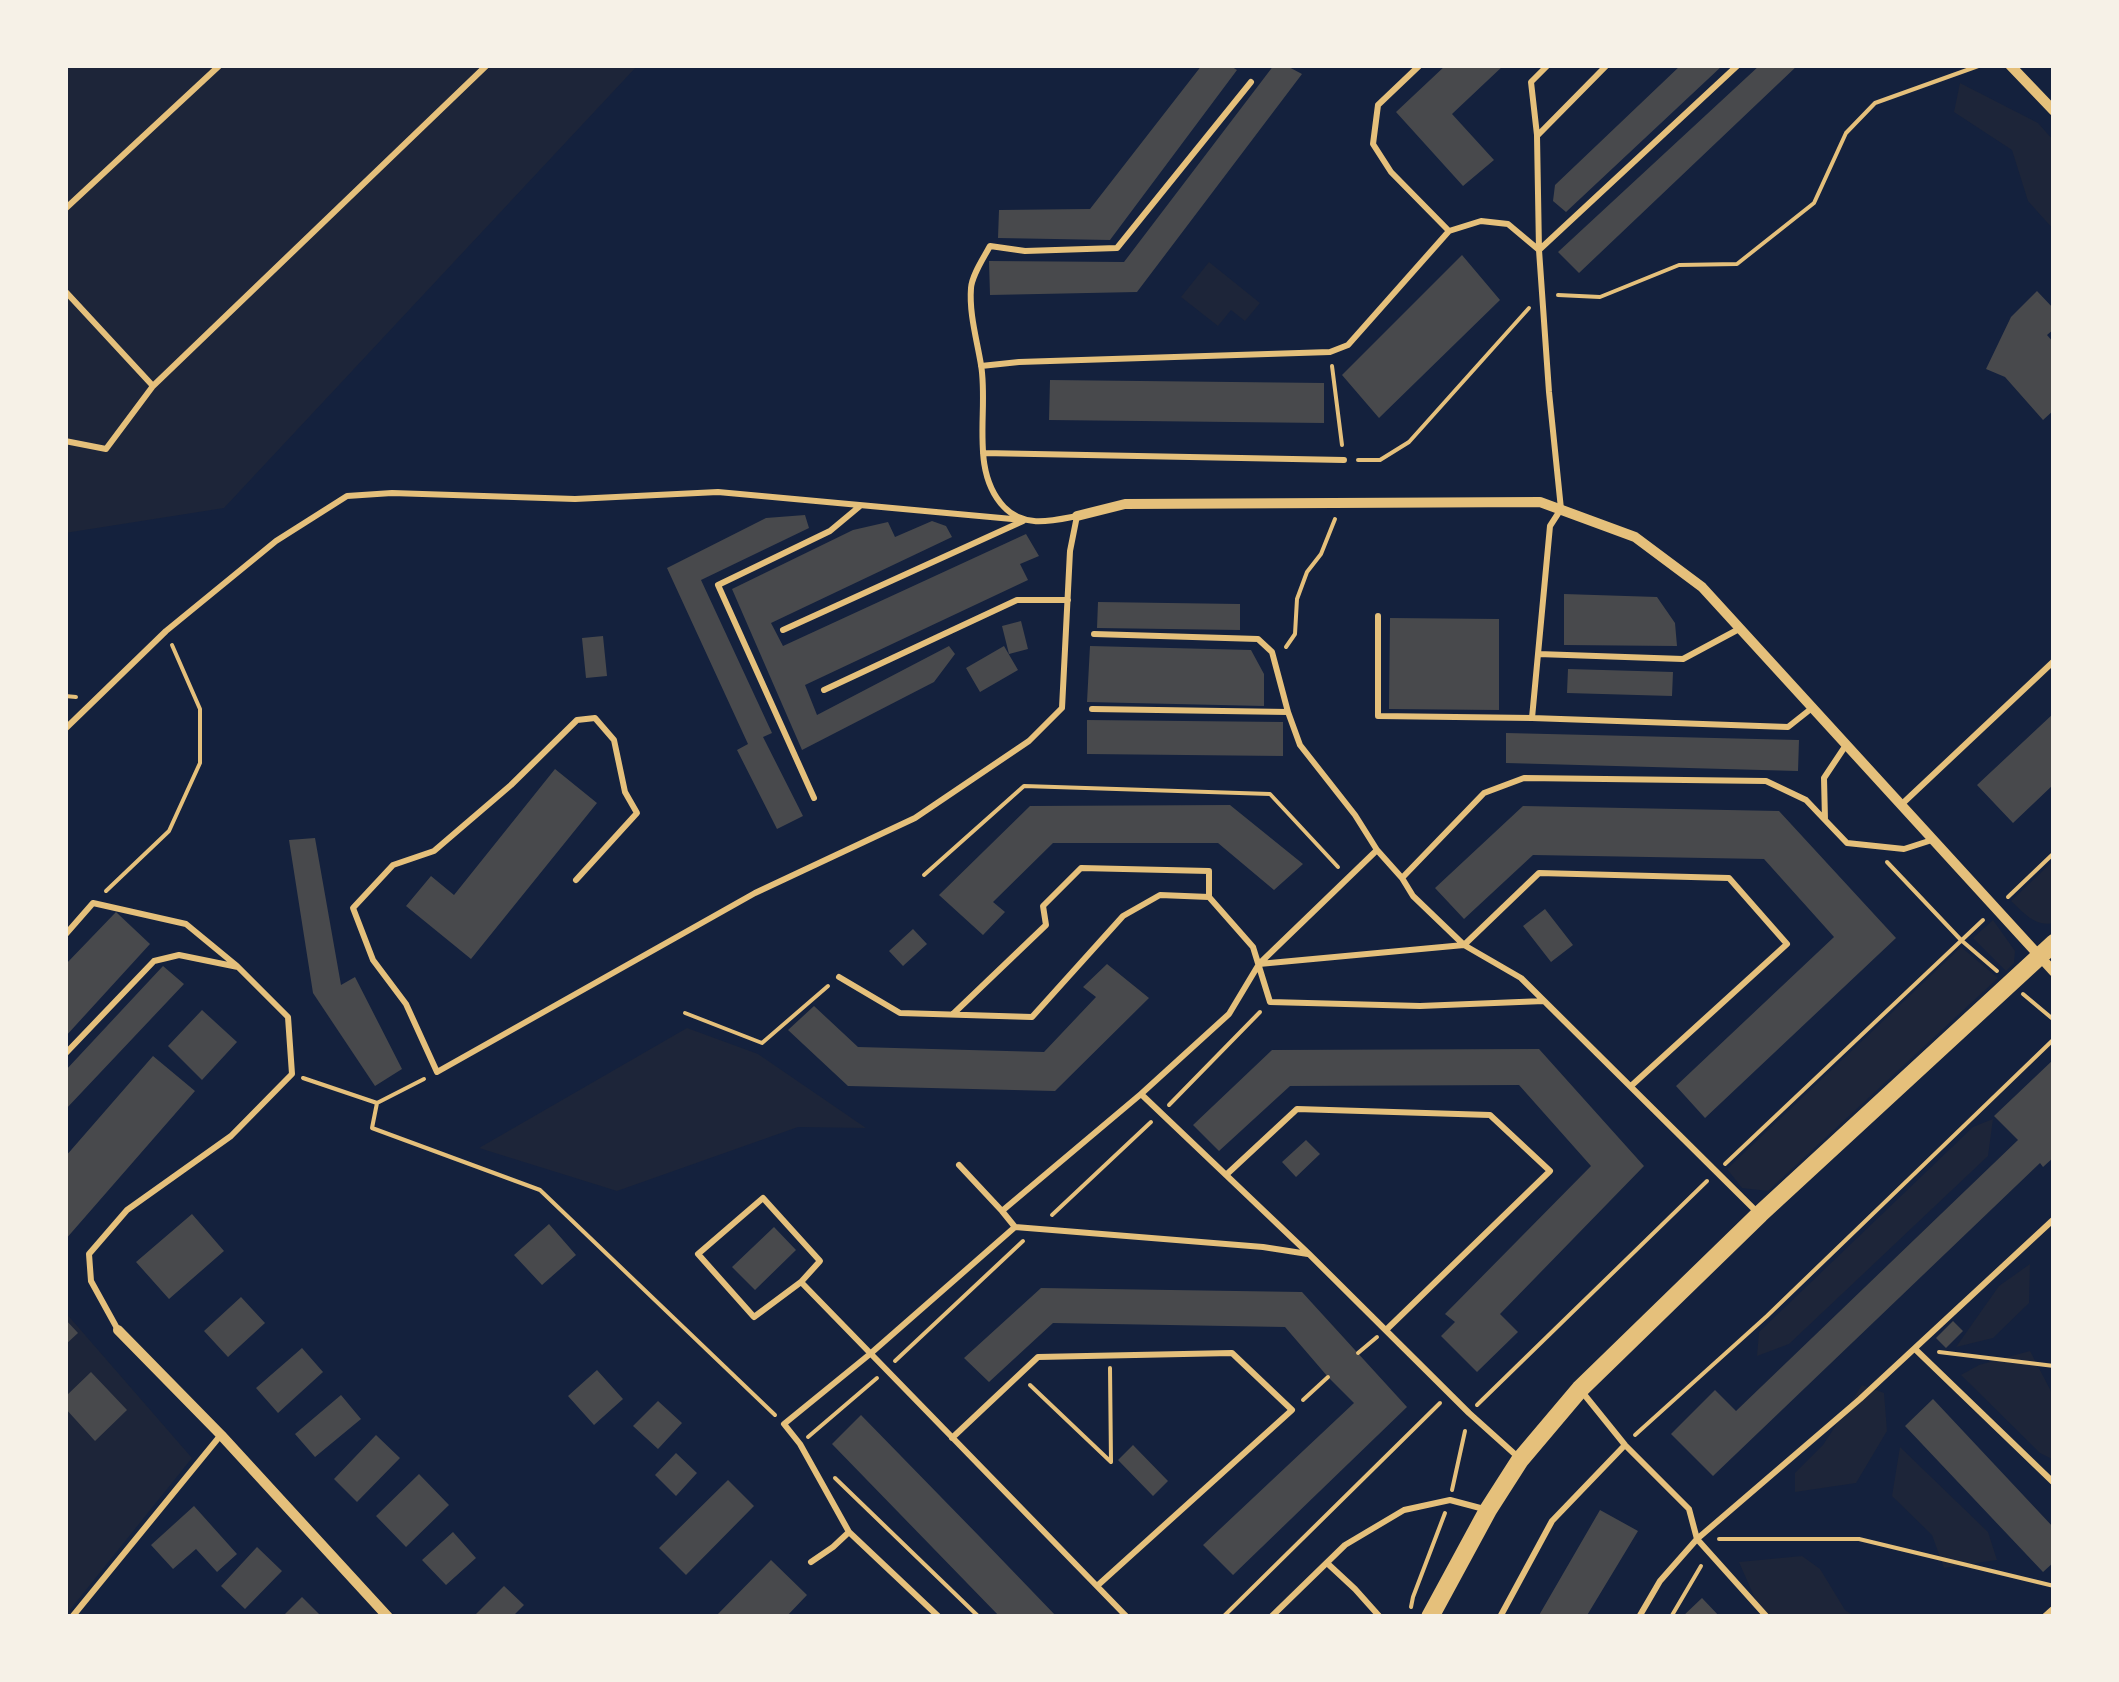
<!DOCTYPE html>
<style>
body{margin:0}
#map{position:relative;width:2119px;height:1682px;overflow:hidden;background:#14213d;font-family:Spectral,serif}
canvas{display:block}
.frame{position:absolute;inset:0;border:68px solid #f6f1e7;pointer-events:none}
</style>
<div id="map">
<canvas width="2119" height="1682"></canvas>
<div class="frame"></div>
</div>
<script>
const c = document.querySelector('canvas').getContext('2d');
c.lineJoin = 'round';
function paint(path, color) {
  c.fillStyle = color;
  c.fill(path, 'evenodd');
}
function strokePath(path, color, width, dash) {
  c.strokeStyle = color;
  c.lineWidth = width;
  c.lineCap = dash ? 'butt' : 'round';
  c.setLineDash(dash || []);
  c.stroke(path);
}
const green = new Path2D(`
 M65,65H638L224,508L65,533Z
 M1960,83L2038,123L2054,141V230L2028,201L2012,150L1954,112Z
 M1209,262L1260,303L1245,321L1231,310L1218,326L1181,297Z
 M2054,860V923C2035,927 2024,913 2011,901Z
 M1993,920L2015,951L2014,963L2006,971L1973,938Z
 M1961,947L1998,978L1768,1191L1742,1188L1727,1169Z
 M687,1028L758,1054L866,1128L798,1127L617,1191L479,1148Z
 M1993,1119L1988,1156L1789,1344L1757,1356L1759,1332L1973,1127Z
 M2030,1264L2029,1303L1993,1338L1956,1347L1999,1286Z
 M65,1312L192,1458L65,1616Z
 M2030,1351L2054,1397V1460L2040,1453L1961,1375L1979,1365Z
 M1862,1385L1884,1393L1887,1431L1856,1483L1795,1492V1473L1823,1445Z
 M1900,1447L1988,1532L1997,1560L1944,1568L1932,1535L1892,1496Z
 M1802,1556L1820,1569L1845,1610L1856,1617H1763L1739,1562Z`);
const building = new Path2D(`
 M1202,65H1229L1237,70L1110,240L998,238L999,210L1090,209Z
 M1274,65H1285L1302,74L1137,292L990,295L989,261L1124,262Z
 M1446,65H1504L1452,114L1494,160L1463,186L1396,112Z
 M1681,65H1723L1566,212L1553,201L1555,185Z
 M1760,65H1798L1579,273L1558,252Z
 M1462,255L1500,300L1379,418L1342,375Z
 M2037,291L2054,309V329L2047,335L2054,343V410L2043,420L2005,377L1986,369L2011,317Z
 M1050,380L1324,383V423L1049,420Z
 M805,515L809,528L701,580L772,733L763,737L803,816L777,829L737,750L748,744L667,568L766,518Z
 M932,521L946,526L952,537L771,623L783,646L1026,534L1039,556L1020,564L1028,580L805,685L817,715L949,646L955,654L934,682L802,750L732,589L853,530L888,522L895,537Z
 M1564,594L1657,597L1675,623L1677,646L1564,645Z
 M1098,602L1240,604V630L1097,628Z
 M1390,618L1499,619V710L1389,709Z
 M1021,621L1028,649L1009,654L1002,626Z
 M603,636L607,676L586,678L582,638Z
 M1004,646L1018,670L980,692L966,668Z
 M1090,646L1251,650L1264,674V706L1087,702Z
 M1568,669L1673,672L1672,696L1567,693Z
 M2054,713V784L2013,823L1977,785Z
 M1087,720L1283,722V756L1087,754Z
 M1506,733L1799,740L1798,771L1506,763Z
 M555,769L597,803L471,959L406,906L431,876L454,895Z
 M1230,805L1303,864L1274,890L1218,843H1053L993,902L1005,912L983,935L939,895L1030,806Z
 M1523,806L1779,811L1896,938L1705,1118L1676,1086L1834,937L1764,859L1533,855L1464,919L1435,888Z
 M315,838L341,985L355,977L402,1069L375,1086L313,993L289,840Z
 M1545,909L1573,945L1551,962L1523,926Z
 M116,912L150,944L65,1037V965Z
 M913,929L927,944L903,966L889,951Z
 M1107,964L1149,998L1055,1091L848,1086L788,1030L814,1006L858,1047L1044,1052L1096,997L1083,987Z
 M163,966L184,984L65,1110V1071Z
 M202,1010L237,1042L202,1080L168,1046Z
 M1539,1049L1644,1166L1500,1314L1518,1332L1477,1372L1441,1336L1455,1322L1445,1314L1591,1166L1519,1085L1290,1086L1219,1151L1193,1125L1272,1050Z
 M153,1056L195,1091L65,1240V1157Z
 M2054,1059V1157L2043,1167L2040,1163L1713,1476L1671,1434L1715,1390L1736,1411L2018,1140L1994,1116Z
 M1306,1140L1320,1154L1296,1177L1282,1162Z
 M192,1214L224,1251L169,1299L136,1262Z
 M549,1224L576,1255L542,1285L514,1255Z
 M774,1227L796,1250L755,1290L732,1267Z
 M1041,1288L1302,1292L1407,1407L1233,1575L1203,1545L1354,1403L1328,1377L1285,1327L1053,1323L989,1382L964,1358Z
 M241,1297L265,1323L228,1357L204,1331Z
 M65,1319L78,1333L65,1345Z
 M1953,1321L1963,1331L1946,1348L1936,1338Z
 M302,1348L323,1372L278,1413L256,1388Z
 M597,1370L623,1399L594,1425L568,1396Z
 M91,1372L127,1410L95,1441L65,1408V1397Z
 M341,1395L361,1419L315,1457L295,1434Z
 M1933,1399L2054,1528V1562L2043,1572L1905,1426Z
 M658,1401L682,1423L658,1449L633,1426Z
 M861,1415L980,1537L1057,1617H1000L832,1444Z
 M376,1435L400,1458L357,1502L334,1479Z
 M1133,1445L1168,1481L1153,1496L1118,1460Z
 M676,1453L697,1473L676,1496L655,1475Z
 M419,1474L449,1505L406,1547L376,1516Z
 M728,1480L754,1506L686,1575L659,1548Z
 M194,1506L237,1554L217,1572L196,1549L173,1569L151,1545Z
 M1600,1510L1638,1531L1586,1617H1538Z
 M453,1532L476,1558L446,1585L422,1560Z
 M257,1547L282,1571L245,1609L221,1586Z
 M771,1560L807,1595L786,1617H715Z
 M504,1586L524,1605L512,1617H473Z
 M302,1597L322,1617H286L284,1615Z
 M1702,1598L1720,1617H1682Z`);
const path = new Path2D(`
 M1558,295L1600,297L1679,265L1737,264L1814,203L1846,133L1875,103L1981,65
 M1332,366L1342,445
 M1358,460H1380L1409,442L1529,308
 M1286,647L1295,634L1297,599L1307,572L1321,554L1335,519
 M65,696L76,697
 M1887,862L1961,940L1997,971
 M924,875L1024,786L1270,794L1338,867
 M106,891L169,831L200,763V709L172,645
 M2008,897L2054,853
 M2023,994L2054,1020
 M685,1013L762,1043L828,986
 M303,1078L377,1103L424,1079
 M377,1103L372,1128L540,1190L775,1415
 M1169,1105L1260,1012
 M1725,1164L1983,920
 M1052,1215L1151,1122
 M1939,1352L2054,1366
 M1358,1353L1377,1337
 M895,1361L1023,1241
 M1030,1385L1111,1462L1110,1368
 M1303,1400L1328,1377
 M1477,1405L1707,1181
 M1635,1435L1767,1316L2054,1039
 M808,1437L877,1378
 M835,1478L979,1617
 M1452,1490L1465,1431
 M1719,1539H1859L2054,1586
 M1411,1607L1413,1597L1445,1513
 M1223,1617L1440,1403
 M1671,1617L1701,1566`);
const service = new Path2D(`
 M1420,65L1378,105L1373,144L1391,172L1449,231
 M1738,65L1539,250L1549,392L1561,509L1550,526L1532,718L1788,727L1812,708
 M1537,135L1531,82L1548,65
 M65,209L220,65
 M1539,250L1537,136L1607,65
 M65,291L153,386
 M981,366L1019,362L1330,352L1348,345L1449,231L1481,221L1508,224L1539,250
 M65,441L106,449L153,386L487,65
 M983,453L1344,460
 M1378,616V716L1532,718
 M783,630L1023,521
 M1094,634L1258,639L1272,652L1288,712L1300,745L1355,815L1377,850
 M1538,654L1683,659L1739,629
 M824,690L1017,600H1068
 M1092,709L1288,712
 M65,729L166,631L276,541L347,496L392,493L575,499L718,492L1023,520
 M1846,745L1824,778L1825,820L1847,843L1904,849L1932,840
 M814,798L718,585L830,531L860,506
 M1902,804L2054,661
 M576,880L637,813L625,792L614,740L595,718L577,720L511,785L434,851L393,865L353,908L373,960L406,1004L437,1072L755,893L915,818L1029,741L1062,708L1070,551L1077,516C1051,521 1024,528 1004,507C969,470 989,410 981,365C977,340 969,314 971,288C972,275 983,259 990,246L1025,251L1117,248L1251,82
 M65,935L93,903L186,924L237,966
 M1259,964L1464,945L1539,873L1729,878L1787,944L1631,1086
 M839,977L900,1013L1032,1017L1123,916L1160,895L1209,897L1253,947L1270,1002L1420,1006L1544,1001
 M953,1014L1046,925L1043,906L1081,868L1209,871V897
 M65,1054L154,961L179,955L238,967L288,1017L292,1074L231,1136L127,1210L89,1254L91,1281L118,1330
 M1141,1094L1309,1254L1469,1413L1518,1457
 M959,1165L1002,1211L1141,1094L1229,1014L1259,964L1377,850L1402,878
 M1226,1175L1297,1109L1490,1115L1550,1171L1386,1330
 M1759,1214L1521,978L1464,945L1413,896L1402,878L1484,793L1524,778L1766,781L1806,800L1825,820
 M1015,1227L1263,1247L1308,1254
 M801,1282L754,1317L698,1254L763,1198L820,1261L801,1282L1127,1617
 M1915,1349L2054,1483
 M1583,1393L1625,1445L1689,1509L1697,1539L1767,1617
 M952,1438L1038,1357L1232,1353L1292,1410L1097,1586
 M811,1562L833,1547L849,1532
 M1327,1563L1355,1589L1380,1617
 M72,1617L220,1436
 M939,1617L849,1532L800,1444L784,1424L870,1354L1015,1227L1002,1211
 M1271,1617L1345,1545L1404,1510L1450,1500L1484,1509
 M1500,1617L1552,1521L1625,1445
 M1639,1617L1660,1581L1697,1539L1860,1399L2054,1219
 M2044,1617L2054,1608`);
const minor = new Path2D(`
 M2010,65L2054,111
 M1077,516L1125,504L1540,502L1635,537L1702,587L2054,972
 M118,1330L221,1435L388,1617`);
const secondary = new Path2D(`
 M1430,1617L1488,1510L1520,1460L1580,1389L1760,1214L2054,943`);
paint(green, '#1d2539');
paint(building, '#48494c');
strokePath(path, '#e5c07b', 4);
strokePath(service, '#e5c07b', 6);
strokePath(minor, '#e5c07b', 10);
strokePath(secondary, '#e5c07b', 18);
</script>
